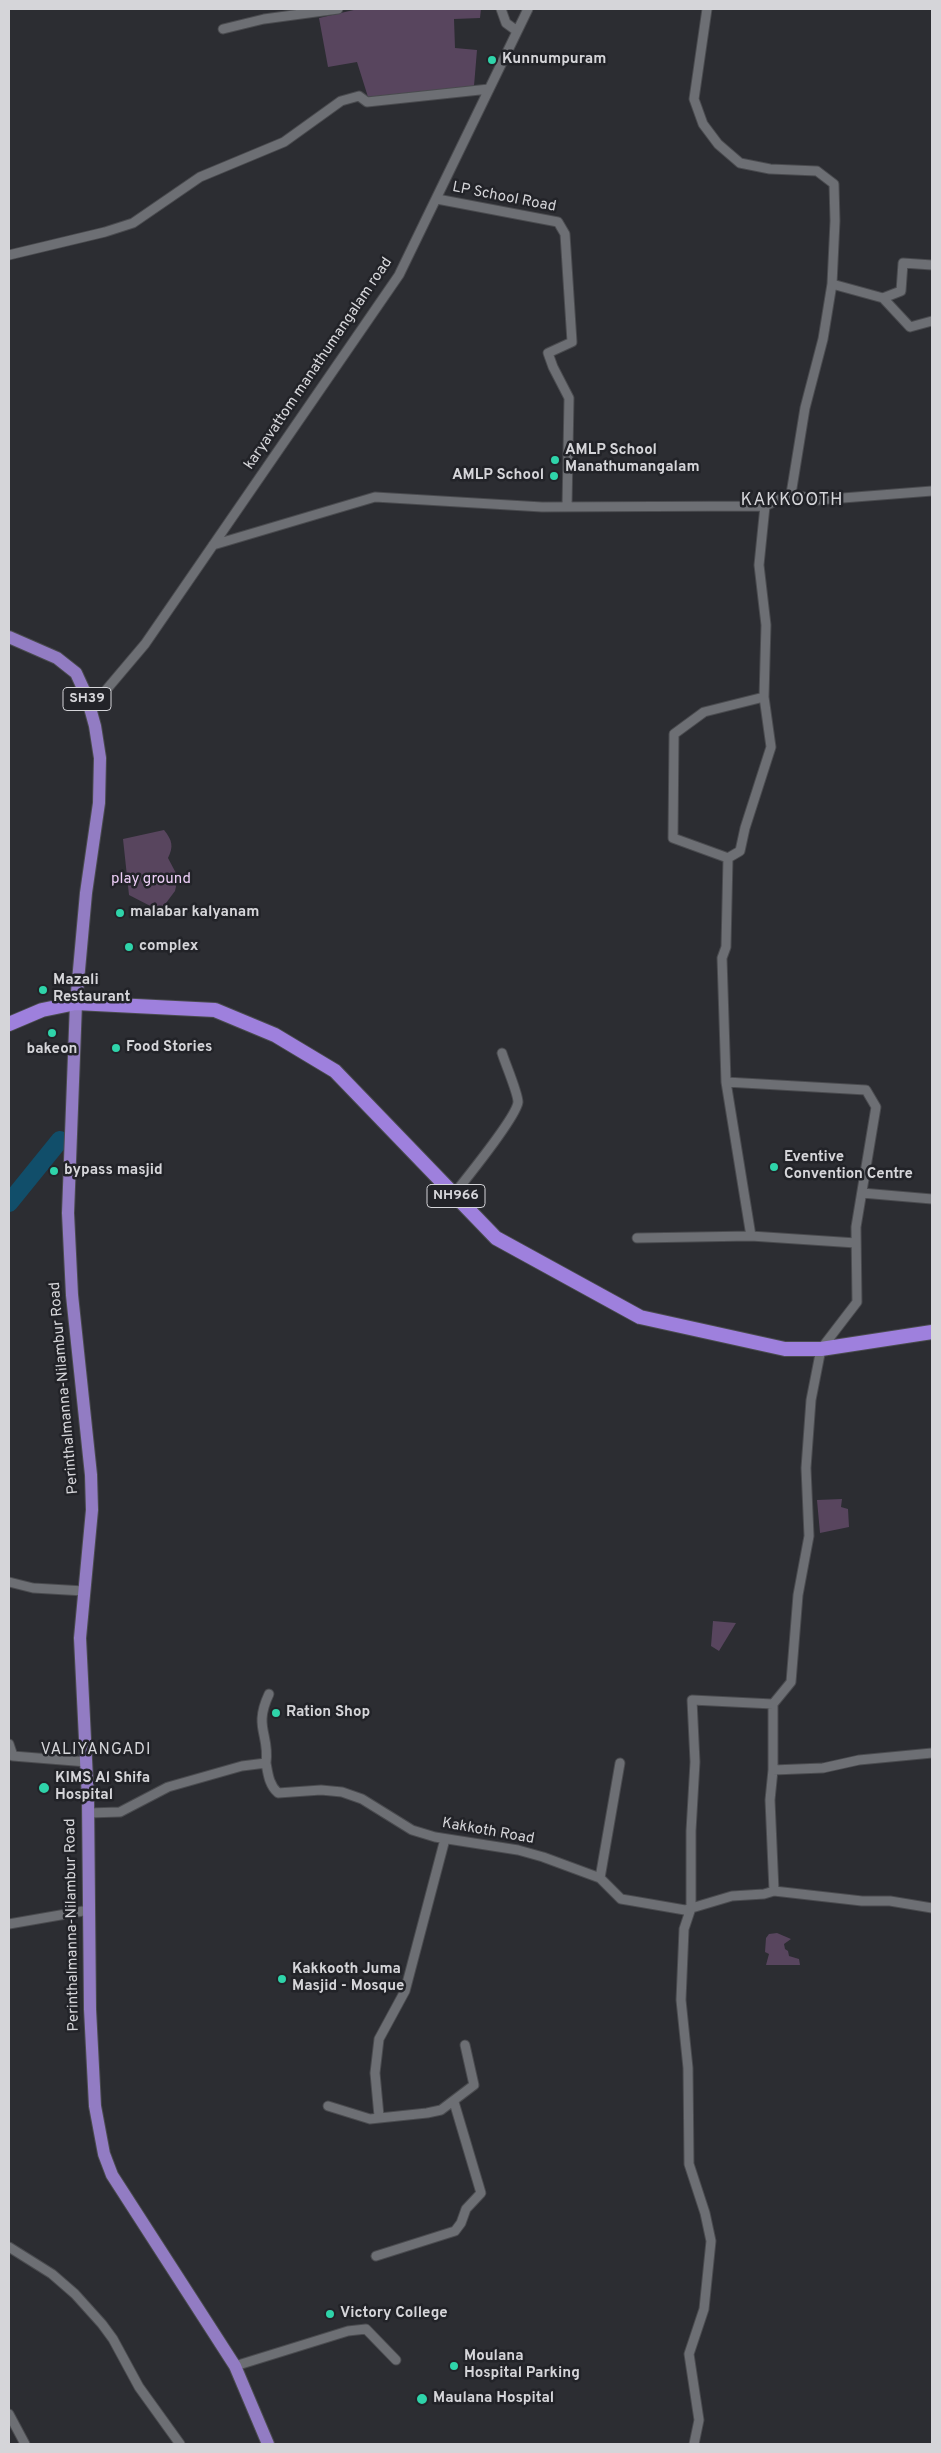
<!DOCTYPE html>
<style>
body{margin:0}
#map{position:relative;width:941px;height:2453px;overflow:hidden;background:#2c2d32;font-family:Overpass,sans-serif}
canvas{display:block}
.frame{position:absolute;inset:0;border:10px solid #d5d5d9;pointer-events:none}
</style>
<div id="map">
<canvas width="941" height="2453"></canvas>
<div class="frame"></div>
</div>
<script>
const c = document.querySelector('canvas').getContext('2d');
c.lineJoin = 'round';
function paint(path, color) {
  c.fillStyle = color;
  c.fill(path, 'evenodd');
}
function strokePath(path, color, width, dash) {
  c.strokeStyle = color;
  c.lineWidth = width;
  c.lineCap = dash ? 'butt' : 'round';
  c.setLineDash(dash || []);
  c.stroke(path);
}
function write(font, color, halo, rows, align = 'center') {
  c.font = font + ' Overpass,sans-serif';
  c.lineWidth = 5;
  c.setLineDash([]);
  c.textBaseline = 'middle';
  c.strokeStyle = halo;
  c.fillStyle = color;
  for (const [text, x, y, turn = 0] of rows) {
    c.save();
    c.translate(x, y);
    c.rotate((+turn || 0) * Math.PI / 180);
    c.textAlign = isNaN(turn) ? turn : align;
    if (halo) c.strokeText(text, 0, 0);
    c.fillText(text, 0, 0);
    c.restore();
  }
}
const green = new Path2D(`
 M358,9H481L480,18L454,19L455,48L477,50L474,86L368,97L357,62L328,67L319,18Z
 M164,830C172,840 174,846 168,858L178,877L175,891L160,911L129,895L123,839Z
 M842,1499L841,1507L848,1509L849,1527L820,1533L817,1500Z
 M713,1621L736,1623L719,1651L711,1646Z
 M777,1933L791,1939L784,1944L785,1949L788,1951L789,1956L799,1959L800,1965H766L769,1954L765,1952L766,1938L769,1934Z`);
const river = new Path2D(`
 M9,1203L60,1140`);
const minor = new Path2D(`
 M501,9L506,23L517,31
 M707,9L694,99L703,124L718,144L740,163L770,169L817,171L834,184L835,221L832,284
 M223,29L264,19L338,9
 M437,199L558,222L565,234L572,342L548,353L553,367L569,398L567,507
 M9,255L105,232L133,223L200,177L284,142L341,101L359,96L367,102L489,89
 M883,298L910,327L932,321
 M791,494L817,500L932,491
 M213,545L375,497L542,507L765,506
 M90,709L145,644L399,275L528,9
 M728,858L740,851L745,828L771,747L764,697
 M726,1082L751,1236
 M862,1193L932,1199
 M454,1194C466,1179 517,1116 518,1102C518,1093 505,1063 502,1053
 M637,1238L751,1236L856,1243
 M9,1582L33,1588L84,1591
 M773,1704L791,1682L798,1595L809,1536L806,1468L811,1400L821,1349L857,1302L856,1227L876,1107L866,1090L726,1082L722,958L726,947L728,858L673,838L674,734L704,712L764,697L766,625L759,565L765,506L791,494L805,408L823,339L832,284L883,298L901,291L903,263L932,265
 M9,1744L13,1756L87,1762
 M266,1763C270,1734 253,1728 269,1694
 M773,1770L823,1768L859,1760L932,1753
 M88,1813L120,1812L168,1787L242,1766L266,1763C268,1774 269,1785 278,1793L321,1790L342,1792L362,1799L412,1830L435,1837L518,1850L543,1857L600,1878L621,1899L633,1901L685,1910L732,1896L764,1894L774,1891L770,1800L773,1770V1704
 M600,1878L620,1763
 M774,1891L862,1901H890L932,1908
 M9,1924L89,1910
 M328,2106L370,2119L427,2113L441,2110L474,2085L465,2045
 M379,2116L375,2073L379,2039L405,1991L445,1839
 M9,2247L52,2274L75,2294L102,2324L113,2339L139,2387L180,2444
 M376,2256L455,2231L461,2223L466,2209L481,2193L454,2102
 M235,2366L348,2331L366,2329L396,2360
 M9,2414L25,2444
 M694,2444L699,2420L689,2354L704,2309L711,2241L705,2213L689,2164L688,2068L681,2000L684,1929L691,1908V1831L695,1762L692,1700L773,1704`);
const primary = new Path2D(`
 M9,637L57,658L76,673L87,697L95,726L100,758L99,803L86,893L76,1003L68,1213L72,1295L91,1475L92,1510L80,1638L88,1800L90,2009L95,2106L104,2154L112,2175L235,2366L268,2444`);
const trunk = new Path2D(`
 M9,1024L42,1010L76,1003L215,1010L275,1035L335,1071L496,1238L640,1317L785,1349H821L932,1332`);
const markers = [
 [492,60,5,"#2fd4aa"],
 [555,460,5,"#2fd4aa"],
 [554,476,5,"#2fd4aa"],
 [120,913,5,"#2fd4aa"],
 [129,947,5,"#2fd4aa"],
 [43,990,5,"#2fd4aa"],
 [52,1033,5,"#2fd4aa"],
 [116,1048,5,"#2fd4aa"],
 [774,1167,5,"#2fd4aa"],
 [54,1171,5,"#2fd4aa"],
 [276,1713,5,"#2fd4aa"],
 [44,1788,6,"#2fd4aa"],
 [282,1979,5,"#2fd4aa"],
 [330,2314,5,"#2fd4aa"],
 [454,2366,5,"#2fd4aa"],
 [422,2399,6,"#2fd4aa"]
];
const shields = [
 [87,699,48],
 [456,1196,58]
];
const shieldNames = [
 ["SH39",87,699],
 ["NH966",456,1196]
];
const poiNames = [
 ["Kunnumpuram",502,60],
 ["AMLP School",565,451],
 ["Manathumangalam",565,468],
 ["AMLP School",544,476,"right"],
 ["malabar kalyanam",130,913],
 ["complex",139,947],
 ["Mazali",53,981],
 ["Restaurant",53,998],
 ["Food Stories",126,1048],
 ["bakeon",52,1050,"center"],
 ["Eventive",784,1158],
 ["Convention Centre",784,1175],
 ["bypass masjid",64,1171],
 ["Ration Shop",286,1713],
 ["KIMS Al Shifa",55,1779],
 ["Hospital",55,1796],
 ["Kakkooth Juma",292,1970],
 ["Masjid - Mosque",292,1987],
 ["Victory College",340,2314],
 ["Moulana",464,2357],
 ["Hospital Parking",464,2374],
 ["Maulana Hospital",433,2399]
];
const streetNames = [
 ["LP School Road",504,198,11],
 ["karyavattom manathumangalam road",319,364,-56],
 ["Perinthalmanna-Nilambur Road",65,1388,-95],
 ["Kakkoth Road",488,1832,10],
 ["Perinthalmanna-Nilambur Road",73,1925,-91]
];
const parkNames = [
 ["play ground",151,880]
];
const neighbourhoodNames = [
 ["VALIYANGADI",96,1751]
];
const quarterNames = [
 ["KAKKOOTH",792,501]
];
paint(green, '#58455e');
strokePath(river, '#114e6a', 18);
strokePath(minor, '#4a4b4f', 11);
strokePath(primary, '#4a4b4f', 14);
strokePath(trunk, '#4a4b4f', 16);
strokePath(minor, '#6d6f74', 9);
strokePath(primary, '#927cc3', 12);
strokePath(trunk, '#9e80dd', 14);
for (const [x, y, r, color] of markers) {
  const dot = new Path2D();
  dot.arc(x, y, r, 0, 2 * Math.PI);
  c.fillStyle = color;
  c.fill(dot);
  strokePath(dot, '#222328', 2);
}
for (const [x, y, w] of shields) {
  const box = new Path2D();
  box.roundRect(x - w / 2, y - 11.5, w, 23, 4);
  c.fillStyle = '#222328';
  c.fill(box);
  strokePath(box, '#d5d5d9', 1);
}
write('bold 14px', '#d5d5d9', null, shieldNames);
write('bold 15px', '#d5d5d9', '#222328', poiNames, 'left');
write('15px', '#d5d5d9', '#222328', streetNames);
write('15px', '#edcff7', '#222328', parkNames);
c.letterSpacing = '1px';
write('16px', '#d5d5d9', '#222328', neighbourhoodNames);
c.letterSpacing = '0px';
c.letterSpacing = '1px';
write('18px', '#d5d5d9', '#222328', quarterNames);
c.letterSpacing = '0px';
</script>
